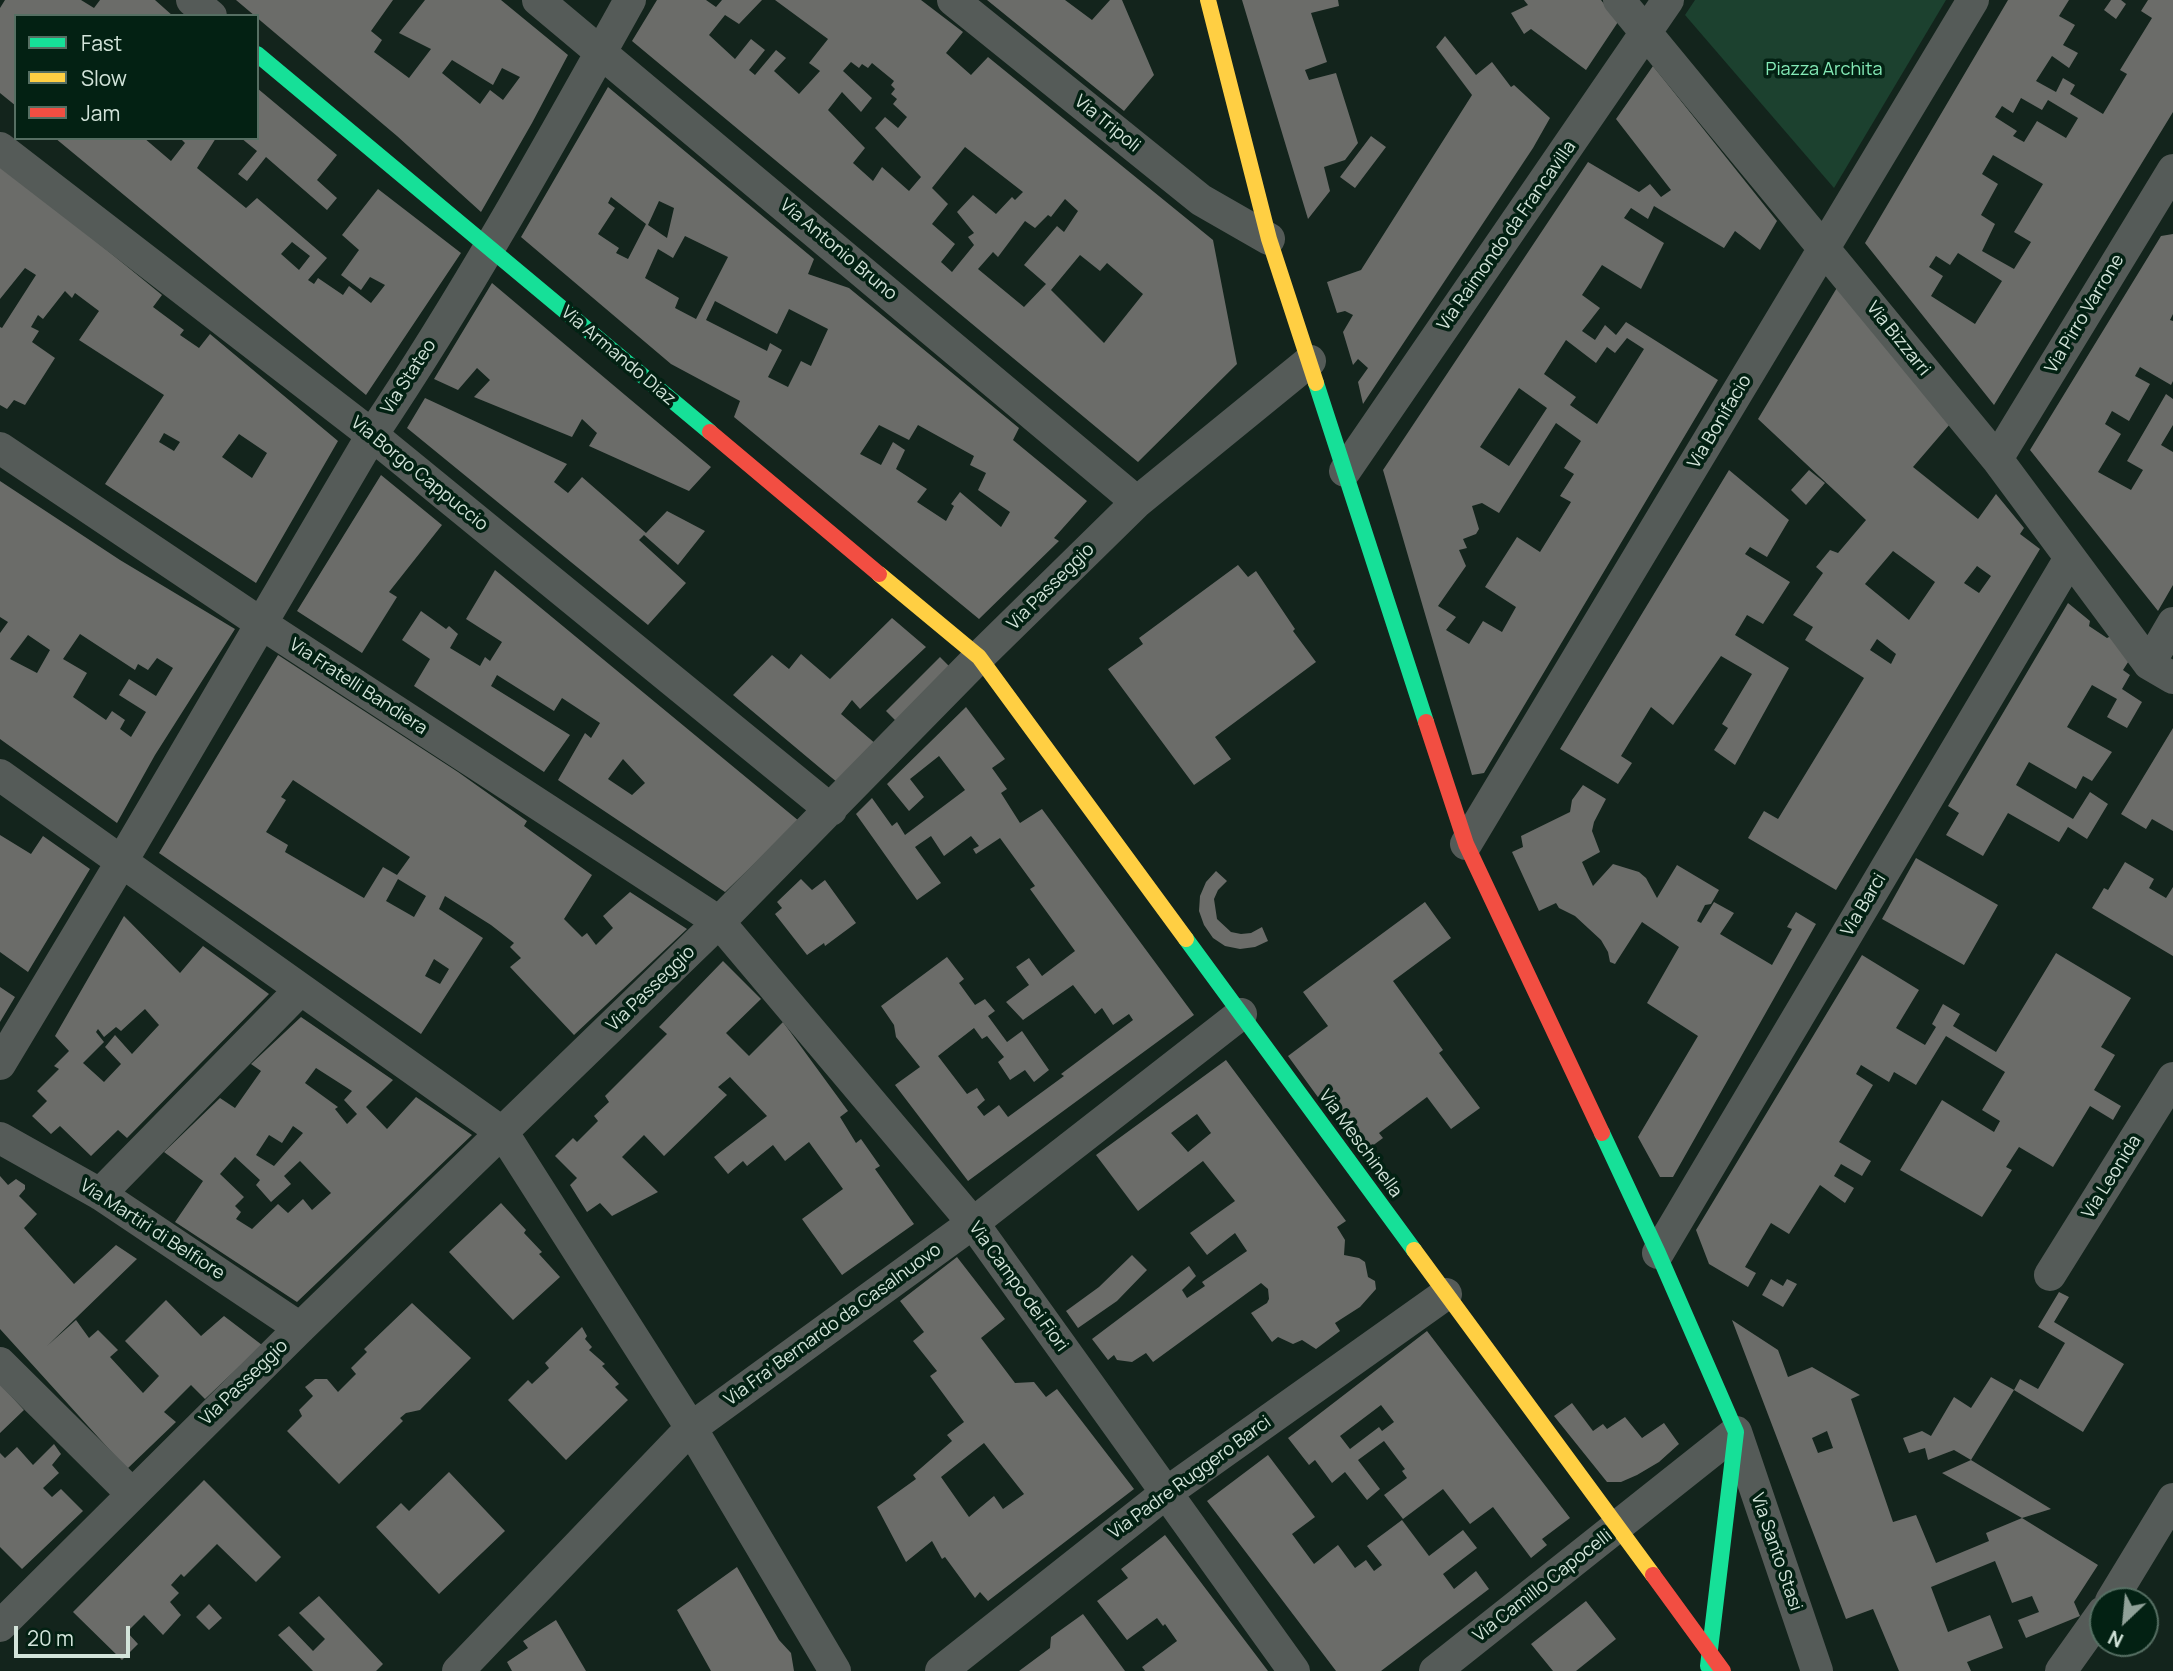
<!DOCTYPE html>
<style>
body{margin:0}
#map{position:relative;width:2173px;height:1671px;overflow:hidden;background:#13241c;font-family:Manrope,sans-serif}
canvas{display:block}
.legend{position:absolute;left:14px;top:14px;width:245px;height:126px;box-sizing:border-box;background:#032113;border:2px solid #566f63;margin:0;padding:9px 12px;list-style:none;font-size:21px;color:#d3e4da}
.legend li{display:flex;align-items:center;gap:14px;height:35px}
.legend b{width:35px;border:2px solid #566f63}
.north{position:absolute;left:2089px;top:1587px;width:70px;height:70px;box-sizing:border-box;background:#032113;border:2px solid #566f63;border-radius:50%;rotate:206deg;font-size:19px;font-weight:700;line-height:28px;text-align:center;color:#d3e4da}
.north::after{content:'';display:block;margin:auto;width:24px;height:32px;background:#90a198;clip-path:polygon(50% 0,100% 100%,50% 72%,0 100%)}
.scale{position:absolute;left:14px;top:1626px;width:116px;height:32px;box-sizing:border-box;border:4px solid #d3e4da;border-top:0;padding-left:9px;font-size:21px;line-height:24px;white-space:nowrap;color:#d3e4da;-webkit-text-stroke:5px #032113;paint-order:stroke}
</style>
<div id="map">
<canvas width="2173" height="1671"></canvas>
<ul class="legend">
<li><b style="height:9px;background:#16e098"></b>Fast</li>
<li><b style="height:9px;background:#ffcf43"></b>Slow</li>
<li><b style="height:9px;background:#f24e42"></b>Jam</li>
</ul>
<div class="north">N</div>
<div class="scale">20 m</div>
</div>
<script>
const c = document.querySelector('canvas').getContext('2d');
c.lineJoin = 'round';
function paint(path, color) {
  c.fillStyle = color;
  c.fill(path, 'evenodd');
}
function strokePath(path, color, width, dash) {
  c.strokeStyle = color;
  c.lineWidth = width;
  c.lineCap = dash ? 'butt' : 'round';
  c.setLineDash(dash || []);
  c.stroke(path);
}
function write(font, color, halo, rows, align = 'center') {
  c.font = font + ' Manrope,sans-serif';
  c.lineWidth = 7;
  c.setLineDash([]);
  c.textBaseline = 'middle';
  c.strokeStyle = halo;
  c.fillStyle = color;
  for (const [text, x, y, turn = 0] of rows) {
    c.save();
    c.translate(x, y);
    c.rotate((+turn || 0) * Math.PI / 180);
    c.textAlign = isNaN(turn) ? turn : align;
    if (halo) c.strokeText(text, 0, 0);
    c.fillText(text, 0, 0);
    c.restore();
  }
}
const green = new Path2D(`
 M1695,0H1946L1834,188L1685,15Z`);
const building = new Path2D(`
 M5,0H81L94,8L100,0H155L173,16H16V106L0,93V8Z
 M236,0H393L371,31L382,40L374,52L409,78L431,49L399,33L425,0H501L568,55L532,123L481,212L397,136ZM452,60L493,85L502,68L520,77L503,100L490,90L480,104L442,73Z
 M657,0H706L716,7L722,0H762L739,24L725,15L709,35L735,59L751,39L765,50L749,70L755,75L776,50L786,58L774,71L799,94L820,71L809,63L828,39L775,0H921L963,32L946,53L971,75L988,57L1213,240L1237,364L1138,462L632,41ZM851,62L859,68L862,64L868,68L872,63L894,81L891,85L895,89L891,94L897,99L893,104L907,117L898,128L885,117L875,128L921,177L909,191L882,167L873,181L853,163L865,148L828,110L842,92L861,112L872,98L843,71ZM965,147L1023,192L1015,200L1012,197L996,214L973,195L957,212L974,233L968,237L974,245L952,272L941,262L955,244L932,224L948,204L932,188ZM1065,199L1078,211L1064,232L1057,226L1024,265L1046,284L1024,307L978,269L993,252L998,257L1025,221L1035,228L1048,215L1051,217ZM1080,255L1100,271L1107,263L1143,294L1104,343L1051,290Z
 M987,0H1065L1092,20L1110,0H1122L1154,75L1124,111Z
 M1242,0H1338L1339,6L1311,13L1327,62L1305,70L1309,80L1336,73L1358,143L1345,160L1324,167L1330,191L1308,219Z
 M1524,0H1601L1618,22L1586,70L1531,29L1524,34L1511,13L1528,5Z
 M2008,0H2069L2059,16L2075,25L2063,45L2078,53L2069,68L2052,56L2036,81L2056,92L2063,78L2075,85L2070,94L2103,114L2127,74L2120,70L2152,18L2141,11L2148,0H2173V112L1994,405L1865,243ZM2021,98L2042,110L2048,100L2078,118L2066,138L2037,121L2024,142L2013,136L2017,131L1995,117L2002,106L2013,113ZM1993,155L2043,184L2014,232L2031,242L2014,269L1982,251L1995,224L1981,215L1998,184L1982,174ZM1958,253L2002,281L1975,324L1931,296L1943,276L1929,267L1936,256L1950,265Z
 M2111,0H2121L2126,4L2116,19L2104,10Z
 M1445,36L1476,75L1492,62L1511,87L1514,85L1550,118L1533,148L1363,404L1358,382L1368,368L1358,359L1353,365L1343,332L1353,315L1345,311L1337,313L1327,282L1361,270L1472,95L1436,47Z
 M1653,66L1777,221L1760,250L1735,231L1724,248L1654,206L1648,219L1631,208L1624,218L1664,243L1641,289L1602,265L1582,295L1600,308L1582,331L1595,340L1605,325L1616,335L1626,322L1718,380L1484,773L1472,775L1383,470L1588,162L1639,192L1650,184L1661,197L1671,190L1616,119ZM1627,338L1644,349L1597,424L1570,405L1576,397L1544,374L1566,340L1596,363L1607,347L1615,353ZM1519,388L1547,408L1509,466L1480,447ZM1556,423L1581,441L1564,468L1574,474L1560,496L1571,502L1540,552L1517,537L1485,587L1516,607L1502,632L1483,621L1469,644L1446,630L1456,617L1438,606L1466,566L1459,550L1467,548L1463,539L1476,534L1479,529L1472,506L1482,503L1499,513Z
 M608,87L814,259L808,274L849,288L1019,428L1013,440L1087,501L1054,538L1059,541L979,619L734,417L740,401L671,364L521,237ZM611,197L646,224L628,259L616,253L619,248L598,234L615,208L608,203ZM659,201L674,208L667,238L648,225ZM685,236L728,257L696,319L675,308L679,298L645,278L658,249L673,258ZM715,301L777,334L789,309L828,329L811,366L801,361L788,387L768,377L782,350L770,343L767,351L706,320ZM879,425L909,440L918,425L974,456L970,465L986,473L978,490L1010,512L1001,527L960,492L951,504L954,506L946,521L917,502L927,489L896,469L905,450L893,442L881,465L860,454Z
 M257,88L337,155L317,180L337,198L327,210L266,157L247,181L238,174L257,151L241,138H257Z
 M1371,136L1386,147L1355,188L1340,177Z
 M55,138H144L171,161L185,143L180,138H216L197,168L246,208L257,198L327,258L308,280L314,284L318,278L343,295L349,286L371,303L385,285L370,277L361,290L341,275L359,250L342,235L378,189L461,253L366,395ZM292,242L310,256L299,270L281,254Z
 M0,163L162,295L153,307L184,330L180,335L199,348L210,334L338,441L256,583L105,484L164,395L79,340L99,311L75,293L72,298L65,291L43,319L38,315L31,327L39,331L32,342L55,358L25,405L14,400L7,409L0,405V327L2,328L36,275L25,268L0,299ZM164,433L180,442L174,451L159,442ZM239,434L267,453L252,478L222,457Z
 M2173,234V314L2170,320L2173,321V381L2171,385L2140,367L2135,376L2150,384L2129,421L2112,411L2105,424L2121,434L2098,472L2131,490L2143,470L2127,461L2166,394L2173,399V425L2161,445L2173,452V585L2158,611L2030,450L2161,236Z
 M492,283L625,395L711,467L689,491L589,446L597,433L582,419L572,437L474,397L490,380L477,368L458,390L434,379Z
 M1838,286L1950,424L1913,467L1978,519L1996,494L2024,528L2020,534L2040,549L1836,890L1748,838L1764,811L1778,819L1864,678L1805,640L1813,627L1793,615L1823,573L1816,567L1830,550L1838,553L1866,520L1758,419ZM1893,551L1935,582L1909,620L1865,584ZM1977,566L1991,576L1979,593L1964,583ZM1877,639L1896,654L1891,664L1870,650Z
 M425,398L567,464L554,482L568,493L582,477L646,533L667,511L705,531L678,565L644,535L639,540L686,583L648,625L407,428Z
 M1729,470L1789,520L1767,557L1750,547L1745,554L1790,582L1763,624L1747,615L1735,635L1789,668L1735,765L1714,750L1728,728L1722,724L1752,674L1721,656L1673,725L1651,707L1621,756L1632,763L1618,784L1560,749Z
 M1809,470L1825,483L1806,505L1791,490Z
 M381,475L442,525L389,592L397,597L362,653L297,611Z
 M0,481L120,560L235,629L155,755L117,823L0,739V633L8,622L0,617ZM80,634L135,670L138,664L148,670L157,658L173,668L156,696L129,679L119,695L146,712L131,737L120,729L125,720L112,711L106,720L73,697L87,673L63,659ZM28,635L50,650L37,673L10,659Z
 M1238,565L1248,577L1256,571L1295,629L1293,631L1316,662L1215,737L1231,759L1194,785L1108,669L1143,644L1139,638Z
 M495,570L799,821L725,892L558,780L585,733L591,738L600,723L562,698L554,711L497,675L491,686L570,735L544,772L414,686L430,659L402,640L421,611L446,629L449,626L458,634L450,648L480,666L485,657L490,661L502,642L466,619ZM623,759L645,783L632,795L608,779Z
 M2068,603L2090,621L2089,626L2107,638L2111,636L2132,656L2123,670L2130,675L2122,689L2142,702L2127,728L2107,717L2117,699L2092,685L2067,727L2112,752L2092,781L2083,776L2076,789L2029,762L2016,785L2073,819L2090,792L2108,804L2087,839L2068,827L2059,842L2008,813L1983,856L1946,835L1959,813L1948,806Z
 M892,618L926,647L860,709L852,700L841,714L877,745L838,783L733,695L772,655L789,669L801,654L830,679Z
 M278,655L458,772L527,821L524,826L592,875L564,919L582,937L587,933L596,945L613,928L603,916L630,892L687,929L574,1035L510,967L521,958L510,947L514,943L491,925L445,896L439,909L483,938L421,1034L159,853ZM293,780L410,857L397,875L383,867L364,898L285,852L288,845L266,832L286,800L281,797ZM398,879L426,896L414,917L386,901ZM434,959L449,969L440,984L425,976Z
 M940,657L952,669L898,723L886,711Z
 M966,707L1005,759L992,768L1007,789L1001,793L1020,823L1042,809L1194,1015L968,1181L895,1085L920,1067L896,1037L894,1025L881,1006L947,957L964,979L959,983L975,1005L985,999L995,1011L988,1016L1007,1042L1022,1031L1049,1070L1034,1082L1025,1070L1010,1080L998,1062L1004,1057L987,1036L982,1039L974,1028L938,1056L967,1094L977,1088L985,1100L977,1107L984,1116L999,1105L1008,1117L1064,1076L1061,1074L1133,1020L1129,1014L1113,1025L1102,1008L1095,1014L1073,985L1023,1020L1006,1002L1029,985L1016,967L1029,958L1042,976L1075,951L1030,889L1035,886L1000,838L976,854L973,849L979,846L971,836L944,856L931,836L915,847L941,883L917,900L856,814L872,798L892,826L897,822L905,835L965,790L939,756L910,779L924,797L909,811L887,784Z
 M2173,728V831L2152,819L2146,829L2121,814Z
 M1583,785L1606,799L1594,822L1592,831L1600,852L1582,862L1593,886L1613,864L1639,872L1646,878L1657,898L1677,865L1719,890L1711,904L1705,905L1697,921L1701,923L1714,902L1734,913L1720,934L1772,965L1792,929L1787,927L1796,912L1816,924L1673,1177H1660L1638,1137L1698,1036L1647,1003L1679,947L1642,922L1615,964L1610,962L1608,952L1601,940L1575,916L1559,908L1556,903L1539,911L1512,852L1523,847L1521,836L1570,812L1572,800Z
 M0,835L31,854L43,836L90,869L28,972L0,952Z
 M1916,858L1998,905L1964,965L1882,919Z
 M2125,862L2154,879L2149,888L2166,898L2173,887V956L2092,908L2104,888L2108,890Z
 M1216,871L1227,881L1218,890L1214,899L1217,919L1231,932L1241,934L1251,933L1262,927L1268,941L1255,947L1240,949L1225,946L1213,938L1204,925L1199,911L1200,896L1206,882Z
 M801,879L812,890L825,880L856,923L825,946L824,943L807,955L775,914L782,908L777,902Z
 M1425,902L1451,938L1393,981L1443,1050L1439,1053L1480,1108L1451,1129L1427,1097L1379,1133L1383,1138L1360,1155L1288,1056L1328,1026L1303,992Z
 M124,916L180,973L203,946L269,994L127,1138L118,1130L91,1156L60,1126L51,1134L32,1116L47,1101L37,1091L59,1069L54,1066L69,1051L55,1036ZM145,1009L159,1025L132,1054L115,1035L105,1047L121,1064L104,1082L83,1063L104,1042L96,1032L98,1029L104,1037L116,1027L121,1031Z
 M2056,953L2131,998L2101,1047L2115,1055L2094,1090L2121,1106L2113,1120L2090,1106L2053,1167L2019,1147L2006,1167L2012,1170L1982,1217L1900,1170L1942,1100L1994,1132L2000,1121L1982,1110L2005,1072L1946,1036L1916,1085L1894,1072L1889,1082L1861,1065L1856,1074L1873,1085L1839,1142L1871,1161L1862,1176L1841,1164L1834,1176L1854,1188L1845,1203L1820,1185L1789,1234L1771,1223L1745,1267L1756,1273L1748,1287L1709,1264L1696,1230L1862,955L1919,990L1896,1028L1925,1045L1936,1027L1932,1024L1943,1004L1960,1014L1953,1026L1996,1052Z
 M723,961L761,999L726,1033L749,1056L783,1022L848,1111L840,1117L856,1143L861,1139L880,1166L875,1169L914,1224L842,1275L802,1219L843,1189L809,1142L785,1161L773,1145L747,1166L743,1161L728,1174L714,1157L767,1116L730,1077L718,1087L727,1095L664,1156L644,1135L622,1157L658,1192L612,1216L600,1203L587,1212L570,1185L577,1178L555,1156L573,1138L577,1142L598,1121L594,1116L609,1102L605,1096L667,1034L659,1027Z
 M0,987L15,997L0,1022Z
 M301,1017L393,1080L366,1107L387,1129L416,1097L472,1135L297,1302L175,1222L203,1181L164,1152L220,1098L235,1108L261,1071L251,1064ZM316,1068L352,1091L344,1100L357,1114L347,1124L335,1109L338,1107L305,1083ZM293,1126L303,1133L274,1166L256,1155L269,1135L282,1143ZM235,1157L260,1180L256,1185L271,1202L291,1184L284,1176L300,1161L331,1193L312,1210L303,1199L288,1213L278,1204L252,1229L236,1219L241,1212L235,1206L244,1197L220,1174Z
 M1226,1060L1346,1221L1337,1227L1345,1240L1344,1255L1359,1258L1365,1262L1368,1277L1375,1281L1376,1289L1360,1307L1335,1323L1340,1331L1316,1349L1302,1340L1293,1344L1278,1337L1272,1342L1251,1313L1267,1303L1269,1299L1268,1289L1261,1283L1153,1362L1146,1353L1132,1362L1117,1360L1114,1355L1108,1360L1092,1339L1189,1266L1196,1276L1182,1290L1187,1298L1205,1286L1202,1282L1247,1251L1235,1233L1207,1255L1190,1233L1235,1201L1203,1161L1138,1211L1096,1155ZM1197,1114L1211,1133L1188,1152L1171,1133Z
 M0,1176L8,1185L16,1179L25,1185V1189L19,1196L37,1214L24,1228L74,1284L116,1245L137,1259L47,1346L76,1320L89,1338L98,1330L118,1350L110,1357L143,1393L159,1376L125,1341L166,1300L201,1336L224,1316L262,1345L205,1399L191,1385L164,1412L176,1422L127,1469L0,1329Z
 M501,1203L526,1230L524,1233L542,1252L539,1254L560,1277L513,1320L449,1252Z
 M1132,1255L1147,1270L1117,1301L1078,1328L1066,1311L1099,1287Z
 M957,1257L1005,1319L981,1338L1015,1383L1034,1382L1046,1397L1057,1389L1134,1489L988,1601L980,1592L975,1598L945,1557L942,1559L932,1541L906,1562L877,1507L916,1479L913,1475L952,1441L947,1435L964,1422L930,1376L937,1371L913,1341L924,1332L900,1301ZM984,1443L1024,1494L1003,1509L994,1496L969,1517L941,1477Z
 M1771,1279L1783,1286L1787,1279L1797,1284L1783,1307L1762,1295Z
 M2059,1292L2069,1297L2054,1322L2124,1364L2083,1432L2014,1390L1971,1460L2051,1509L2022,1518L1942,1473L1971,1460L1954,1450L1928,1460L1925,1448L1909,1453L1903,1438L1922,1431L1931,1436L1954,1397L1971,1408L1991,1377L2014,1390L2020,1379L2038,1389L2065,1343L2038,1327Z
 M412,1303L471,1358L420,1410L406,1413L400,1418L403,1421L339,1484L287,1431L302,1416L299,1410L313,1396L305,1387L315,1379H327L338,1392L356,1374L351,1368L367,1352L364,1349Z
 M1732,1320L1778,1350L1788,1377L1812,1367L1860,1395L1851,1399L1893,1522L1916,1515L1936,1563L1989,1541L1986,1533L2022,1518L2098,1565L2074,1602L2080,1616L2026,1638L2018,1620L2039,1612L2032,1596L2012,1603L1995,1561L1931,1587L1948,1632L1990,1615L2003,1648L1967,1662L1971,1671H1899L1873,1609L1846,1619ZM1827,1431L1833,1448L1818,1453L1812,1438Z
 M582,1327L587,1336L585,1339L592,1347L589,1350L605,1364L602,1366L619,1384L615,1387L628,1400L566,1460L508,1400L528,1380L532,1384L549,1368L545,1363Z
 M1427,1331L1570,1518L1542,1539L1547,1545L1531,1558L1493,1507L1470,1524L1443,1489L1403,1519L1384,1495L1407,1478L1402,1471L1405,1469L1384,1441L1358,1460L1380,1489L1367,1500L1345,1472L1332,1483L1315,1460L1309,1465L1288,1438ZM1381,1405L1394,1422L1382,1431L1379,1427L1350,1449L1340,1436Z
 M0,1384L24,1410L0,1433Z
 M1572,1403L1593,1431L1603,1424L1607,1429L1625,1417L1642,1438L1664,1423L1679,1444L1659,1462L1637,1475L1621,1482H1607L1554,1416Z
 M54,1444L61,1454L52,1465L59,1473L43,1488L52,1497L61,1489L83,1511L22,1569L0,1547V1453L5,1458L17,1447L33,1465Z
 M1268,1455L1315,1517L1292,1534L1314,1564L1338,1545L1355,1568L1366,1560L1374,1571L1382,1565L1367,1546L1402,1520L1429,1556L1463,1530L1477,1548L1443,1574L1454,1589L1476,1571L1489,1589L1381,1671H1336L1207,1501Z
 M449,1472L505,1531L439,1594L376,1527L401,1503L409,1511Z
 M204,1480L281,1557L256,1582L217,1544L184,1577L181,1574L171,1585L179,1593L170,1602L181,1615L163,1635L144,1615L127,1632L138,1644L122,1660L73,1612Z
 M1165,1535L1268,1671H1145L1142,1667L1177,1641L1165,1624L1163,1626L1157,1618L1127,1640L1097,1601L1128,1578L1121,1569Z
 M737,1567L779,1640L791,1653L794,1671H711L677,1610Z
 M319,1596L383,1664L376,1671H313L278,1635L289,1626L313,1651L325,1639L299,1613Z
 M1586,1601L1616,1639L1576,1671H1553L1531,1644Z
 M209,1604L222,1618L209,1630L196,1617Z
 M1083,1614L1125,1671H1019L1050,1648L1051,1637Z
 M556,1620L586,1671H512L507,1662L528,1648L523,1641Z`);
const street = new Path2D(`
 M192,0L211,16
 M538,0L1137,502
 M953,0L1201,200L1269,239
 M1619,0L1997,459L2149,664L2173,678
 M0,148L372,435L831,810
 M0,448L262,624L719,922L973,1223L1294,1671
 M1997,459L2173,170
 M1345,471L1668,0
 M2149,664L2173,623
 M0,775L503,1133L691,1428L835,1671
 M1466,844L1973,0
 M0,1064L122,861L372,435C466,295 548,147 630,0
 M0,1138L100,1194L300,1328
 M100,1194L300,990
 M1658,1253L2070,558
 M2050,1275L2173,1078
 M0,1363L131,1493
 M2111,1601L2173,1499
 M0,1626L300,1328L719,922L979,657L1137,502L1310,361
 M458,1671L691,1428L973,1223L1241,1014
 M941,1671L1166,1493L1446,1294
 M1435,1671L1736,1432L1817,1671
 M2061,1671L2103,1612`);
const fast = new Path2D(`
 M257,54L710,432
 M1316,383L1426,722
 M1186,939L1414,1250
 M1602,1133L1658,1253L1736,1432L1708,1666`);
const slow = new Path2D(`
 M1208,0L1269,239L1316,383
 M879,574L979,657L1186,939
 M1414,1250L1653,1575`);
const jam = new Path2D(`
 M710,432L879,574
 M1426,722L1466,844L1602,1133
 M1653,1575L1723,1671`);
const parkNames = [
 ["Piazza Archita",1824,70]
];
const streetNames = [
 ["Via Tripoli",1107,124,39],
 ["Via Raimondo da Francavilla",1507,236,-55],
 ["Via Antonio Bruno",838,250,40],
 ["Via Pirro Varrone",2085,314,-59],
 ["Via Bizzarri",1898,339,51],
 ["Via Armando Diaz",618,356,40],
 ["Via Stateo",409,377,-57],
 ["Via Bonifacio",1720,422,-59],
 ["Via Borgo Cappuccio",419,474,39],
 ["Via Passeggio",1051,587,-45],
 ["Via Fratelli Bandiera",358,687,33],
 ["Via Barci",1864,905,-59],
 ["Via Passeggio",651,989,-44],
 ["Via Meschinella",1360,1144,54],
 ["Via Leonida",2112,1177,-58],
 ["Via Martiri di Belfiore",152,1230,33],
 ["Via Campo dei Fiori",1018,1287,54],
 ["Via Fra' Bernardo da Casalnuovo",833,1325,-36],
 ["Via Passeggio",244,1383,-44],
 ["Via Padre Ruggero Barci",1190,1478,-36],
 ["Via Santo Stasi",1776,1552,71],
 ["Via Camillo Capocelli",1543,1586,-38]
];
paint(green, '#1c412f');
paint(building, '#6b6c69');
strokePath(street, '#555b58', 32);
strokePath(fast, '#16e098', 16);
strokePath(slow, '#ffcf43', 16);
strokePath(jam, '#f24e42', 16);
write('18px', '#84eab7', '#032113', parkNames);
write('18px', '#d3e4da', '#032113', streetNames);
</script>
